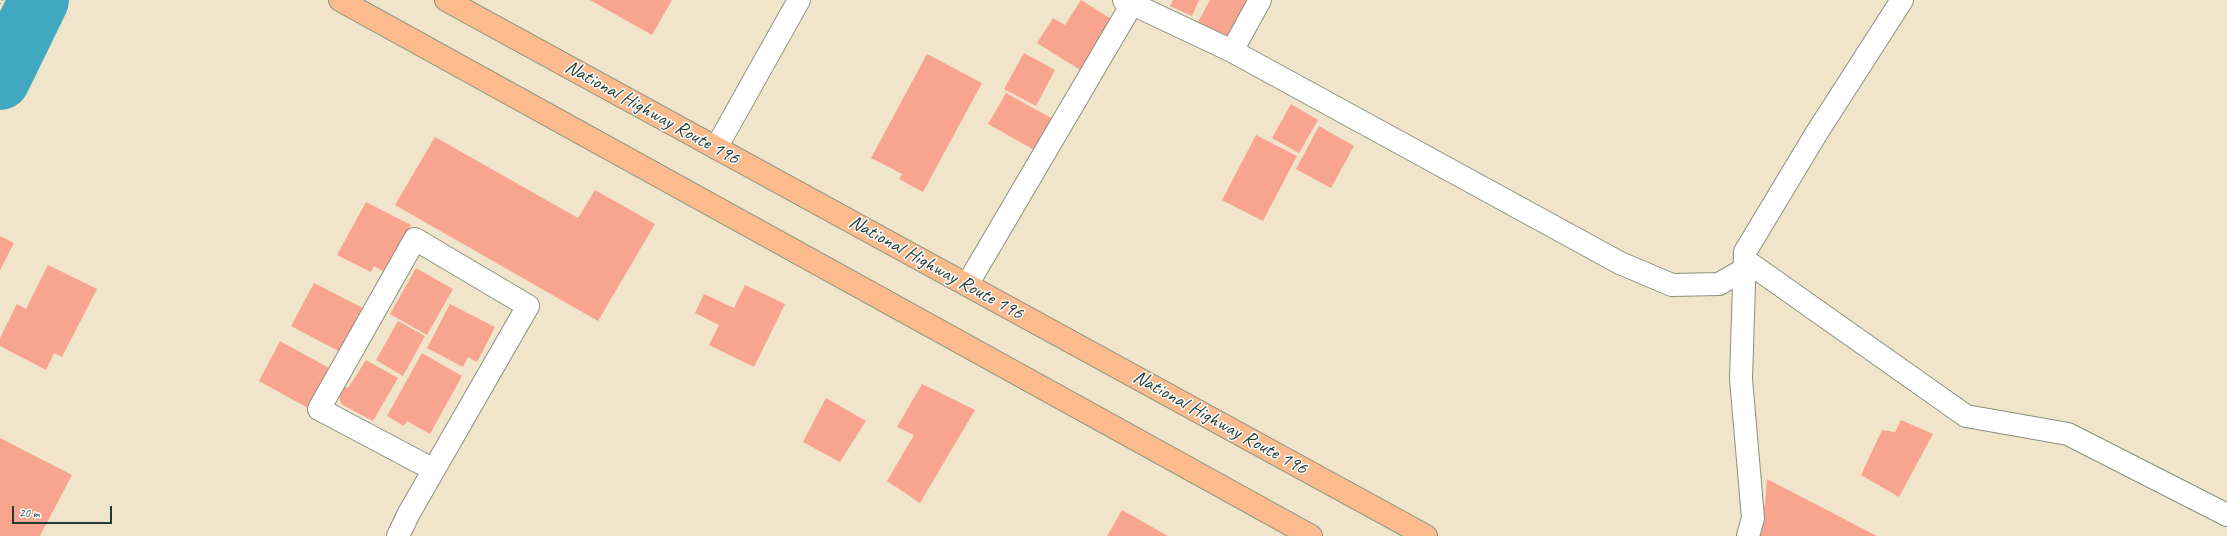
<!DOCTYPE html>
<style>
body{margin:0}
#map{position:relative;width:2227px;height:536px;overflow:hidden;background:#f0e5ca;font-family:Caveat,sans-serif}
canvas{display:block}
.scale{position:absolute;left:12px;top:506px;width:100px;height:18px;box-sizing:border-box;border:2px solid #1f3d34;border-top:0;padding-left:5px;font-size:12px;line-height:14px;white-space:nowrap;color:#1f3d34;-webkit-text-stroke:3px #fff;paint-order:stroke}
</style>
<div id="map">
<canvas width="2227" height="536"></canvas>
<div class="scale">20 m</div>
</div>
<script>
const c = document.querySelector('canvas').getContext('2d');
c.lineJoin = 'round';
function strokePath(path, color, width, dash) {
  c.strokeStyle = color;
  c.lineWidth = width;
  c.lineCap = dash ? 'butt' : 'round';
  c.setLineDash(dash || []);
  c.stroke(path);
}
function paint(path, color) {
  c.fillStyle = color;
  c.fill(path, 'evenodd');
}
function write(font, color, halo, rows, align = 'center') {
  c.font = font + ' Caveat,sans-serif';
  c.lineWidth = 3;
  c.setLineDash([]);
  c.textBaseline = 'middle';
  c.strokeStyle = halo;
  c.fillStyle = color;
  for (const [text, x, y, turn = 0] of rows) {
    c.save();
    c.translate(x, y);
    c.rotate((+turn || 0) * Math.PI / 180);
    c.textAlign = isNaN(turn) ? turn : align;
    if (halo) c.strokeText(text, 0, 0);
    c.fillText(text, 0, 0);
    c.restore();
  }
}
const river = new Path2D(`
 M0,80L39,0`);
const building = new Path2D(`
 M590,0H672L652,35Z
 M1081,0L1113,20L1082,71L1037,43L1053,18L1065,25Z
 M1173,0H1199L1192,16L1170,6Z
 M1210,0H1249L1229,39L1198,22Z
 M1024,53L1055,70L1036,106L1004,89Z
 M927,54L982,83L923,192L899,179L902,174L871,158Z
 M1006,93L1053,119L1036,151L988,124Z
 M1291,104L1318,120L1299,153L1272,138Z
 M1319,126L1354,146L1331,188L1296,169Z
 M1256,135L1297,156L1263,221L1222,200Z
 M435,137L578,218L595,190L655,224L598,321L395,205Z
 M366,202L411,225L386,273L374,266L371,272L337,255Z
 M0,236L14,243L0,270Z
 M48,265L97,289L62,357L54,353L46,370L0,346V338L17,304L26,309Z
 M416,268L453,289L427,335L390,314Z
 M314,283L363,308L340,352L291,326Z
 M745,285L785,304L754,367L709,345L719,325L695,313L704,294L734,308Z
 M450,304L495,327L477,362L468,357L463,367L427,348Z
 M398,321L425,336L403,376L376,360Z
 M280,341L329,368L308,408L259,381Z
 M422,353L462,376L430,434L407,421L404,426L387,416Z
 M366,360L398,378L373,421L341,404L338,391L342,386L348,388Z
 M922,384L975,410L920,503L887,481L914,435L897,427Z
 M826,398L866,421L840,462L803,442Z
 M1901,420L1933,434L1899,497L1861,475L1882,430L1895,432Z
 M0,438L72,475L40,536H0Z
 M1767,479L1877,536H1752L1757,502L1765,506Z
 M1122,510L1168,536H1107Z`);
const path = new Path2D(`
 M0,4L2,0`);
const minor = new Path2D(`
 M1124,0L1232,51L1620,263L1672,285L1719,284L1752,265L1966,416L2068,434L2227,515
 M1232,51L1260,0
 M716,148L799,0
 M967,285L1132,4
 M398,536L409,513L528,306L415,239L319,409L434,470
 M1748,536L1753,518L1741,379L1745,252L1816,134L1902,0`);
const highway = new Path2D(`
 M340,0L1311,536
 M446,0L1426,536`);
const streetNames = [
 ["National Highway Route 196",652,113,29],
 ["National Highway Route 196",936,268,29],
 ["National Highway Route 196",1220,423,29]
];
strokePath(river, '#41a8c1', 60);
paint(building, '#f8a48f');
strokePath(minor, '#88917f', 24);
strokePath(highway, '#88917f', 24);
strokePath(path, '#88917f', 2.5, [1, 3]);
strokePath(minor, '#fff', 22);
strokePath(highway, '#fbbb8c', 22);
write('20px', '#1f3d34', '#fff', streetNames);
</script>
